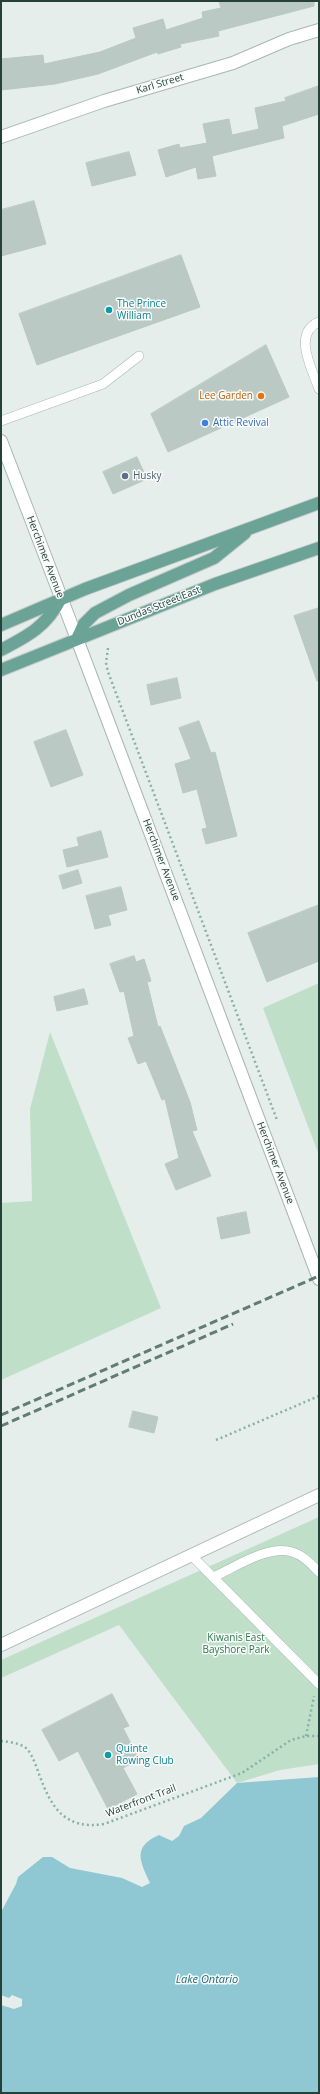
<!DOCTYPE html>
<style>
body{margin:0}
#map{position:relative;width:320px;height:2094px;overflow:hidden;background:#e6eeeb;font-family:"Open Sans",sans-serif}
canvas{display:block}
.frame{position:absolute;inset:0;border:2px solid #25413a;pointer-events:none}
</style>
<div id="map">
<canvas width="320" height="2094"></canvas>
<div class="frame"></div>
</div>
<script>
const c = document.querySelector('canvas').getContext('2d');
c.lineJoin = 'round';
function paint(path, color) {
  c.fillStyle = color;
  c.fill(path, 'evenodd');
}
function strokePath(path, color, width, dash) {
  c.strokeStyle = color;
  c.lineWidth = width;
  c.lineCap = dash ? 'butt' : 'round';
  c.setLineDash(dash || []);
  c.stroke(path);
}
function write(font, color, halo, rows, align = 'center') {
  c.font = font + ' "Open Sans",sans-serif';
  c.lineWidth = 3;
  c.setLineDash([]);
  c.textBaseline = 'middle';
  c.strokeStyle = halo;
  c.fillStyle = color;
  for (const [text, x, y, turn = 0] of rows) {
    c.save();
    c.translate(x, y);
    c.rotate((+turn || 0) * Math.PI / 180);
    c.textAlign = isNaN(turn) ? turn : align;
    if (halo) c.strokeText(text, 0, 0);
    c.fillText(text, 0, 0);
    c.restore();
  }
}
const green = new Path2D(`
 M319,983V1155L263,1008Z
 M50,1032L161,1308L1,1380V1203L32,1201L30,1109Z
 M319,1517V1764L280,1770L237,1783L119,1625L1,1678V1660Z`);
const water = new Path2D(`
 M319,1777V2093H1V2005L14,2009L22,2006V1999L12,1995L9,1998L1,1995V1912L16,1884L18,1877L43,1857H52L70,1868L122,1878L142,1887L150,1883C140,1861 132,1847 159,1835L172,1841L179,1836L184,1826L201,1818L237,1783Z`);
const building = new Path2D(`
 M219,1H314V6L218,31L219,36L180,44L181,47L158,54L157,52L98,74L55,84L1,90V59L43,55L44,64L100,52L136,38L133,28L163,19L166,30L203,18L202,12L221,8Z
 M319,86V114L282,126L284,138L212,156L216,176L198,179L196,167L166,177L158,150L179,144L180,148L207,143L203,124L229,119L232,135L259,129L255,108L286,101L285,98Z
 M129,152L136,175L92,186L86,163Z
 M34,201L46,244L1,256V210Z
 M181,255L200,307L37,365L19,314Z
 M266,345L289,397L168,452L151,414Z
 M137,457L147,479L113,494L103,472Z
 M319,608V681H317L294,616Z
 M177,678L181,698L151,705L147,685Z
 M199,721L211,753L215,752L237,836L206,844L202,829L207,828L197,789L183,793L175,764L191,759L179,728Z
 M66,730L83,775L51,787L34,742Z
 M101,831L108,857L67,867L63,850L79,846L77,838Z
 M78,870L82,883L63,889L59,876Z
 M121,887L127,910L108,915L111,925L95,929L86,896Z
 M319,905V961L267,982L248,933Z
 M134,956L136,962L144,959L151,981L147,982L158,1027L160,1026L190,1102L197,1130L192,1131L211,1176L176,1190L165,1164L179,1158L165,1099L162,1100L146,1061L138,1064L128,1038L134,1036L124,991L120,992L110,964Z
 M84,989L88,1004L57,1011L54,997Z
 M246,1212L250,1233L221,1239L217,1218Z
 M133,1411L158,1417L154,1433L129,1427Z
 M112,1694L129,1726L123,1728L139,1759L123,1768L137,1794L108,1809L78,1751L59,1761L42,1730Z`);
const path = new Path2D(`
 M108,648L106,663L108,672L277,1120
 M216,1440L319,1396
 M306,1736L314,1696
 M1,1741C9,1742 21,1743 27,1749C33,1756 36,1766 39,1774C51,1807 64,1830 104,1824L242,1773L291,1740L306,1736H319`);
const service = new Path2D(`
 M319,322C292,333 312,369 319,389
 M1,421L103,384L139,356
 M191,1555L319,1684
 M213,1577C234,1568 269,1544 292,1552C303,1555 311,1564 319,1572`);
const minor = new Path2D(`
 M1,137L104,101L233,63L289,39L319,30
 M77,639L319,1279
 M1,1645L319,1495`);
const tertiary = new Path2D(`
 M1,441L77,639`);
const primary = new Path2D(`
 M1,625L85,589L319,503
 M77,639L84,624L95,613L129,595L214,558L245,533
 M1,650C28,636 47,626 61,598
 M1,670L215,584L319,548`);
const rail = new Path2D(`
 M1,1415L319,1276
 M1,1426L233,1324`);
const markers = [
 [109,310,4,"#0f9aa8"],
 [261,396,4,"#e8710a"],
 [205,423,4,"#3f7fe0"],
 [125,476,4,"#5c6f8a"],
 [108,1755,4,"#0f9aa8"]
];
const streetNames = [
 ["Karl Street",160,84,-17],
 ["Herchimer Avenue",45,557,69],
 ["Dundas Street East",159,606,-22],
 ["Herchimer Avenue",161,860,69],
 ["Herchimer Avenue",275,1163,69],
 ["Waterfront Trail",141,1801,-21]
];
const cultureNames = [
 ["The Prince",117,304],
 ["William",117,316],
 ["Quinte",116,1749],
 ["Rowing Club",116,1761]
];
const foodNames = [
 ["Lee Garden",253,396]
];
const shopNames = [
 ["Attic Revival",213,423]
];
const serviceNames = [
 ["Husky",133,476]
];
const parkNames = [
 ["Kiwanis East",236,1638],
 ["Bayshore Park",236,1650]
];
const waterNames = [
 ["Lake Ontario",207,1980]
];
paint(green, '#bfdfc8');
paint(water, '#8fc7d2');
paint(building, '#bbc9c4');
strokePath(building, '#b8c8c2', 1);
strokePath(service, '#a8b7b2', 10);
strokePath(minor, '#a8b7b2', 14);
strokePath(tertiary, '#a8b7b2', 14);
strokePath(primary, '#c2cac8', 14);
strokePath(path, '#87b1a5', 2.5, [2, 3]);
strokePath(service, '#fff', 9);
strokePath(minor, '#fff', 12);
strokePath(tertiary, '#fff', 12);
strokePath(primary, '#6ba396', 12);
strokePath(rail, '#607c75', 3, [8, 4]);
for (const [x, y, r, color] of markers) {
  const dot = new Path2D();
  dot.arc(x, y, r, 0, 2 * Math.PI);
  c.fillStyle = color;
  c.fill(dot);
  strokePath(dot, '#f7fbf9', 1.5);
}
write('10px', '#25413a', '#f7fbf9', streetNames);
write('10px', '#0d838f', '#f7fbf9', cultureNames, 'left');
write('10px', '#c56008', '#f7fbf9', foodNames, 'right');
write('10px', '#366cbe', '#f7fbf9', shopNames, 'left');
write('10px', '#4e5e75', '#f7fbf9', serviceNames, 'left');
write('10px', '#2f774c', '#f7fbf9', parkNames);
write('italic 11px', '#1f6b7d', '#f7fbf9', waterNames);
</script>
